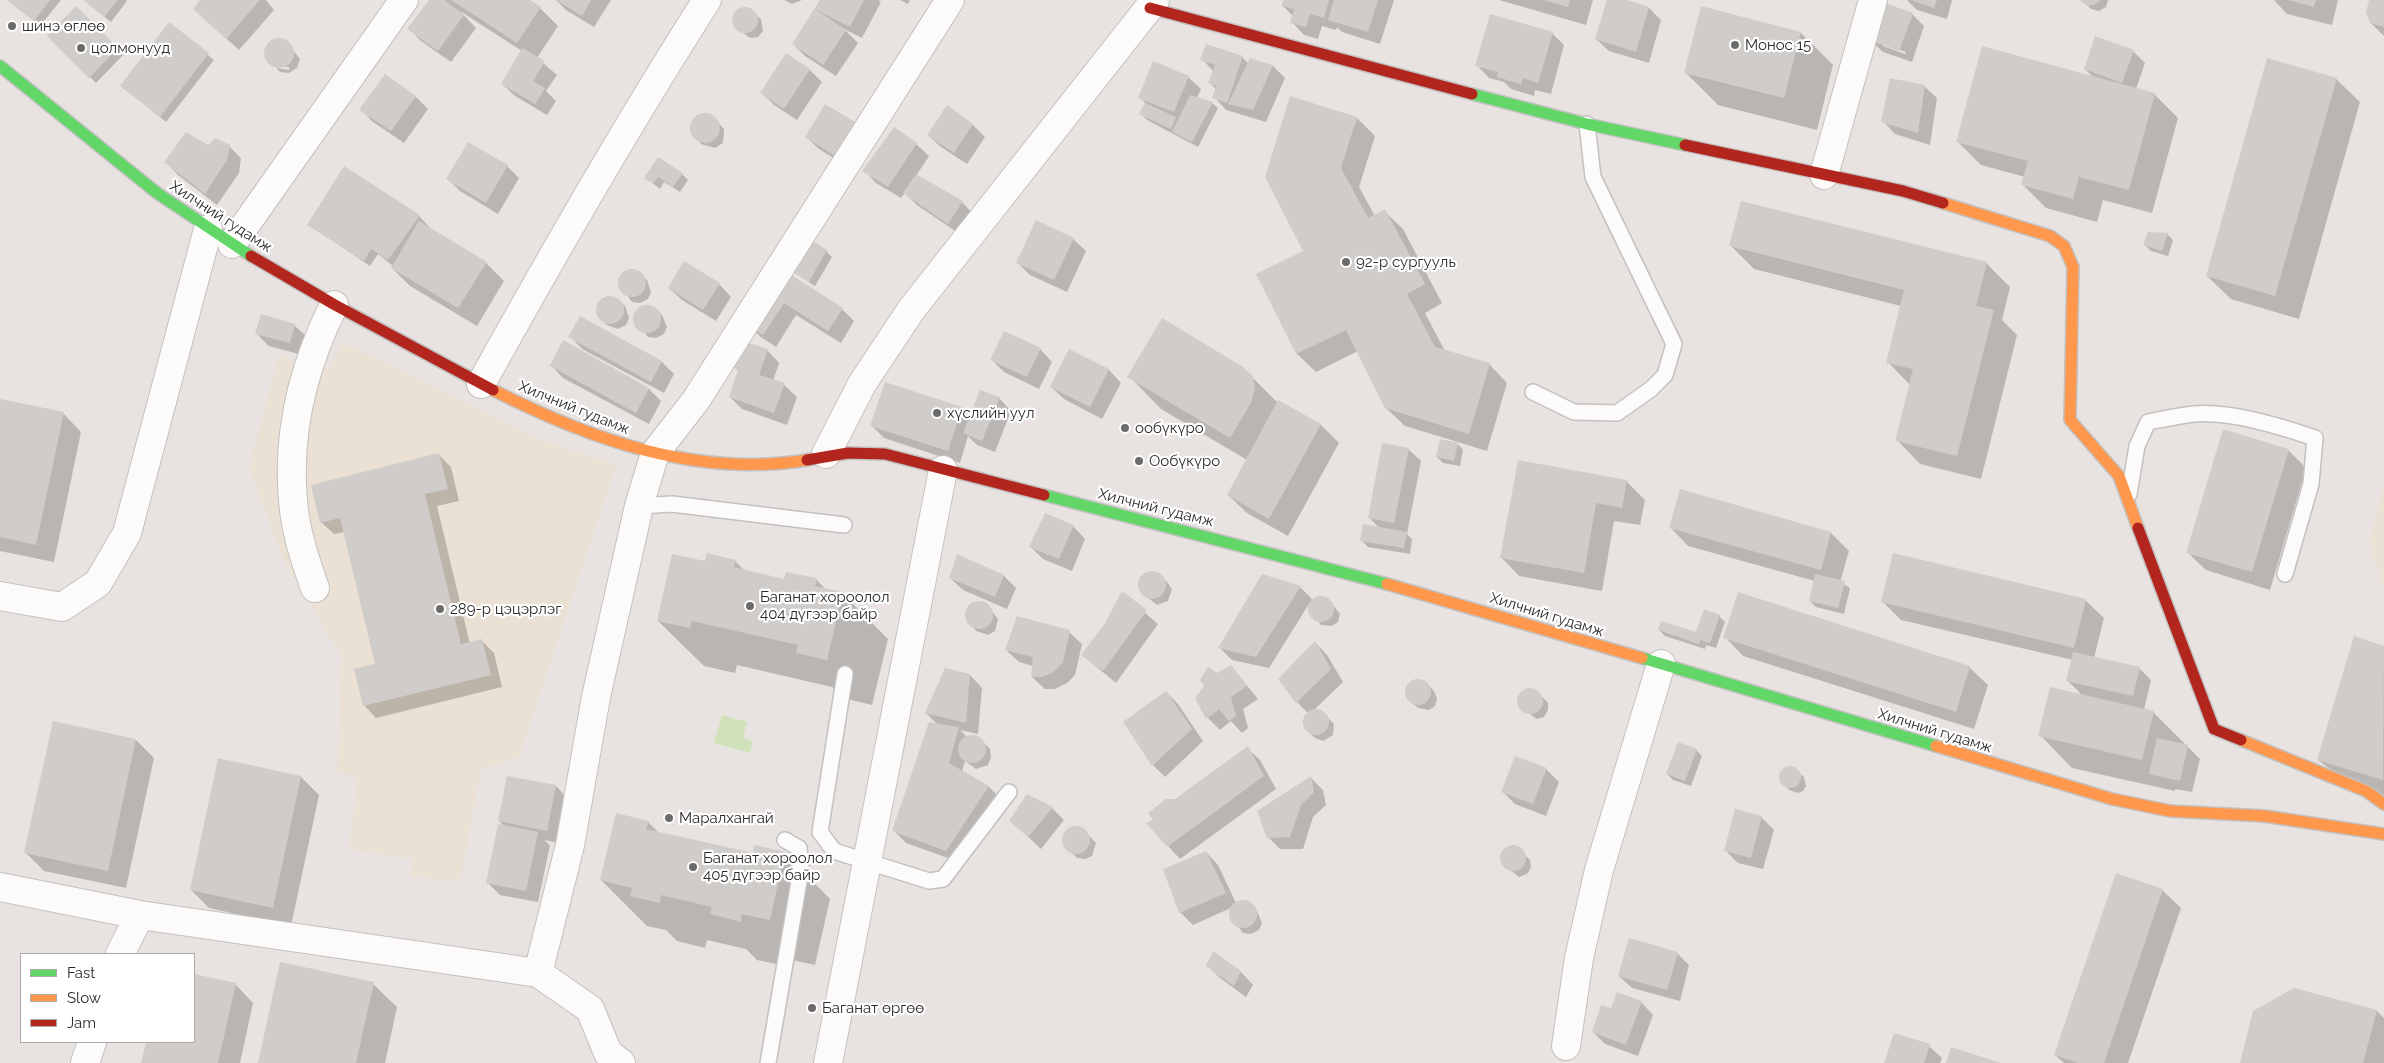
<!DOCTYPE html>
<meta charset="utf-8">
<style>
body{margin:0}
#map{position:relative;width:2384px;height:1063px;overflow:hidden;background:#e8e3e0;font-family:Raleway,sans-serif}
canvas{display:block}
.legend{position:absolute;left:20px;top:953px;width:175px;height:90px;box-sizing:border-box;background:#fff;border:1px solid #aaa;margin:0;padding:6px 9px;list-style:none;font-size:15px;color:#2a2a2a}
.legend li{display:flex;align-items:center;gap:10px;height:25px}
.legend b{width:25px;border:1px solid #aaa}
</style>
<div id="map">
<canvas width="2384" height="1063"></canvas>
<ul class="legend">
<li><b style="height:6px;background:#63d668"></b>Fast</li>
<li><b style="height:6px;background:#ff974d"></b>Slow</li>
<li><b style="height:6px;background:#b3261e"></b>Jam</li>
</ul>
</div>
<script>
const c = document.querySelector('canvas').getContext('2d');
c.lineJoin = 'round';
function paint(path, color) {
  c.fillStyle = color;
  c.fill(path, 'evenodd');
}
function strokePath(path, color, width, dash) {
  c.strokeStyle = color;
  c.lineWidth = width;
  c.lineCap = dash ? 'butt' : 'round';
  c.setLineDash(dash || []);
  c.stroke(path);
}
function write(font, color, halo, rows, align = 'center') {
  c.font = font + ' Raleway,sans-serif';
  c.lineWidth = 4.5;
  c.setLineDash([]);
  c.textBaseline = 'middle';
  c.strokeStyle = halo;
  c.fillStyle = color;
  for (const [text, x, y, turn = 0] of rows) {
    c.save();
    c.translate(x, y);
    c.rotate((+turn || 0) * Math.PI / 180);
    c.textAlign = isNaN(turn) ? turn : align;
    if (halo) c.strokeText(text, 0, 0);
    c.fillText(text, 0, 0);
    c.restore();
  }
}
const education = new Path2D(`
 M341,342L510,426L557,446L616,464L519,757L481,770L460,882L411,876L412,859L349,849L358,777L337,772L342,657L284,561L249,467L279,356L330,368Z
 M2384,484V588L2369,543Z`);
const green = new Path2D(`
 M722,715L747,722L743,738L753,741L750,753L714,743Z`);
const shadow = new Path2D(`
 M8,0H61L40,26Z
 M84,0H126L127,1L111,22Z
 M202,0H266L274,10L239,50L207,21Z
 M430,0H442L446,3L445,0H528L540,8L558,26L537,58L557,75L546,91L556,101L547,115L515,96L502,84L522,51L460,11L476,28L451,62L421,41L409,29Z
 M556,0H611L594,27L566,10Z
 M802,0L792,4L784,0Z
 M821,0H878L881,2L862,38L844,29L858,43L836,76L805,56L793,44Z
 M900,0H910L908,4Z
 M1285,0H1394L1380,44L1342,32L1337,27L1336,30L1322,26L1318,39L1304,35L1292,22L1293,16L1283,6Z
 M1499,0H1593L1586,25Z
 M1608,0H1621L1649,8L1661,20L1649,63L1609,51L1596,39Z
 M1907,0H1952L1947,19L1917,10Z
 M2082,0H2108L2106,7L2099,11L2091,9Z
 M2274,0H2338L2332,25L2287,14Z
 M2370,0H2384V36L2371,23Z
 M76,8L123,55L96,83L48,36Z
 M741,9H748L761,19L763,31L758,37L750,38L737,28L735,17Z
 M1912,14L1924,26L1912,62L1883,52L1870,40ZM1883,44L1906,52L1905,54L1883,46Z
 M169,24L214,60L166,122L122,86Z
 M1552,33L1564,45L1551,94L1535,90L1534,96L1511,89L1504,82L1489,78L1477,65Z
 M1801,33L1833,65L1817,130L1718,105L1686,73Z
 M277,39L286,41L300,59L297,68L289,73L280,72L276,68L289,70V67L273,66L266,55L269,43Z
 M1207,45L1243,58L1248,63L1250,60L1273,66L1285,78L1266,122L1226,110L1214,97L1216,89L1210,83L1214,72L1202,59Z
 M2133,51L2145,63L2136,89L2155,95L2178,118L2152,213L2103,200L2097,222L2046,208L2023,185L2025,177L1981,165L1957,141L2094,78L2085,69Z
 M786,54L810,70L822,82L797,120L774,105L762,93Z
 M386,75L416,97L428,109L404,143L373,122L361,110Z
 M1188,77L1201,89L1197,98L1212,103L1218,108L1198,147L1147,120L1141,114L1146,104L1140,97Z
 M2336,79L2360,102L2299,319L2231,299L2207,276Z
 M1924,86L1937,98L1930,145L1895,134L1883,121Z
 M947,107L973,125L985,137L967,164L941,147L928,135Z
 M702,114L712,116L724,129L723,143L715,148L701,144L691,130L692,122Z
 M1357,118L1375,136L1359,187L1375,216L1384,211L1403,229L1442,303L1425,313L1445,351L1489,364L1507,383L1487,451L1405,426L1386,408L1358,351L1316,372L1297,354L1258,275L1304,252Z
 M854,123L866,136L848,167L819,149L806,137Z
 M916,144L929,156L916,176L962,202L974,215L961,235L917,205L905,193L901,198L876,183L864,170Z
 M229,146L241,158L239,173L217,205L178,175L166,162L208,147Z
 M507,166L519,178L498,214L460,191L448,179Z
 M682,174L688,180L680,192L664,182L660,189L646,178Z
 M1742,202L1987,264L2010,287L2002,320L2017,335L1981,479L1920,464L1897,440L1910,385L1888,362L1901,306L1754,269L1731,246Z
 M419,216L431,229L486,263L504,281L477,326L410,286L392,268L393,266L378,254L370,266L308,224Z
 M2167,234L2173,240L2168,256L2151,251L2145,245Z
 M1073,239L1086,251L1067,292L1030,275L1018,263Z
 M826,251L832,257L815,286L790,270Z
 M632,270L640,273L647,280L651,292L648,299L640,303L632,302L619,284L624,273Z
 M782,271L842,309L854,321L841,343L796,315L776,347L761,337L748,325Z
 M719,284L731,297L716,321L682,300L669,288Z
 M610,297L618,300L625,306L629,318L626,325L618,329L607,325L601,319L597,306L602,299Z
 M648,306L656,309L662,315L667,327L664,334L656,338L648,337L635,320L640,308Z
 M580,318L662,362L674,374L664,393L582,349L570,336Z
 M294,325L307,337L302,355L269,346L257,334Z
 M564,342L649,389L661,401L649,424L563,378L551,365Z
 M1040,349L1052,362L1039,389L1004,372L991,359Z
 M767,350L779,363L773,381L784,385L797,397L787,425L742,409L730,397L739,371L735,367Z
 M1069,351L1109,370L1121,383L1102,419L1064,399L1051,387Z
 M1243,368L1278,403L1321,425L1339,443L1288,536L1247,513L1228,495L1247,460L1161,409L1129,376Z
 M999,398L1011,411L995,452L977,445L968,436L960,463L884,438L872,426L961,408L971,417Z
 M0,400L63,413L81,432L54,562L0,551Z
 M1457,443L1463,450L1460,466L1443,463L1437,457Z
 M1408,449L1421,461L1407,534L1412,539L1410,554L1368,547L1362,541L1380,529L1369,517Z
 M2288,450L2306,468L2270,590L2206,570L2187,552Z
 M439,455L451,467L459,501L437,506L470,644L482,641L494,653L502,687L376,718L364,705L377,665L345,532L334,534L321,522Z
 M1626,481L1645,500L1640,525L1614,521L1602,591L1519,576L1501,557Z
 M1073,526L1085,539L1072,571L1043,559L1031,547Z
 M1670,527L1831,533L1849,551L1840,582L1850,588L1844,614L1816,607L1810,601L1815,581L1688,546Z
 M735,561L745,571L785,581L816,579L826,590L842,593L888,639L872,705L843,698L832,687L737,665L735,673L704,666L658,621L705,563Z
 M1148,573L1161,575L1167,582L1172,589L1168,601L1157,605L1143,594L1140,586L1142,578Z
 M1004,576L1016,588L1007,609L963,590L950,578Z
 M1300,587L1312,599L1269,668L1232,660L1220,648Z
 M1122,593L1158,624L1116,683L1082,655L1107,623Z
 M1319,597L1330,601L1340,614L1338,622L1332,626L1321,625L1310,611L1311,604Z
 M2085,600L2104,618L2094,658L2139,668L2151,680L2144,710L2153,712L2200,759L2192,792L2175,789V791L2072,768L2040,735L2083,696L2068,681L2073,660L1901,620L1882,601Z
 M979,602L987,605L998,619L995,631L988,635L976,631L966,616L968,608Z
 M1719,616L1725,622L1716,648L1706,645L1705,649L1665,636L1659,630L1696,634Z
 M1069,632L1082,644L1075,675L1067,683L1055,689H1045L1032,677L1033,666L1019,662L1006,650Z
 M1725,637L1969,667L1988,685L1974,729L1743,656Z
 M2355,638L2384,647V811L2318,760Z
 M1315,642L1327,655L1343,682L1312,712H1322L1334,724L1333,735L1323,741L1315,738L1309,732L1305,725L1306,717L1309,714L1297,702Z
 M1231,666L1258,699L1243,709L1248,728L1242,733L1231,721L1220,730L1208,718L1217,674Z
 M970,675L982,688L978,734L960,730L968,738L972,736L980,739L990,749L991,757L988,765L976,769L965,761L962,772L989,787L1001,799L959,862L906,843L894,831L938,725L926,713Z
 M1417,681L1428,685L1434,691L1437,698L1435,706L1429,710L1418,708L1411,702L1406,691L1410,684Z
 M1525,690H1536L1548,703V710L1544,717L1537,719L1520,707L1518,700Z
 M1166,692L1178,704L1203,741L1165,777L1153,765Z
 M136,740L154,758L126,888L44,871L26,853Z
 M1247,748L1260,760L1276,789L1180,859L1148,824L1155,821Z
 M1696,750L1702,756L1691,786L1673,780L1667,774Z
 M219,759L301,777L319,795L291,926L209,908L191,890Z
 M1791,767L1804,777L1806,786L1803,791L1798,793L1789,790L1780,777L1785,768Z
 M1546,769L1559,782L1546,816L1515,804L1503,792Z
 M508,777L556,786L568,799L559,843L544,840L550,845L538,902L500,895L487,882L504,826L499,821Z
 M1311,778L1323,790L1326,805L1313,817L1303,849H1280L1268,837Z
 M1027,796L1052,808L1064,820L1041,849L1011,821Z
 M1761,817L1774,830L1763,869L1738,863L1725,850Z
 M648,822L659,833L754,855L755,847L785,853L830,899L815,965L788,959L786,966L757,960L746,949L707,940L705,948L677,941L666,930L647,926L601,880Z
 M1072,827H1081L1096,843L1092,856L1085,859L1077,858L1064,845V836Z
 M1515,846L1530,860L1531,868L1527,874L1519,877L1502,864L1501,857L1507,847Z
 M1206,852L1218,865L1236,903L1243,901L1251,904L1257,911L1262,923L1259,930L1251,934L1243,933L1230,916L1233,907L1193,925L1180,912Z
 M2162,890L2181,908L2128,1063H2064L2055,1055Z
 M1214,953L1241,972L1253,985L1246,997L1220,978L1208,966Z
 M1677,953L1689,965L1680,1001L1632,988L1619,976Z
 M194,975L235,984L253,1003L240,1063H142L147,1042H194Z
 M373,984L397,1007L385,1063H259Z
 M1641,1002L1653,1015L1638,1056L1605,1044L1593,1032L1612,1010Z
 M2377,1011L2384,1018V1063H2241Z
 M1929,1046L1942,1058L1940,1063H1885Z`);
const building = new Path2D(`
 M7,0H50L34,21Z
 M83,0H118L104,17Z
 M200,0H260L226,39L193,9Z
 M429,0H444L464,15L438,51L407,29Z
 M451,0H530L541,7L517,43Z
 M556,0H591L582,16Z
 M820,0H864L850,27L815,9L846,30L823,65L792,44Z
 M1283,0H1329L1324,18L1310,14L1306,27L1290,23L1294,9L1282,6Z
 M1334,0H1378L1368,32L1328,20Z
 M1544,0H1570L1568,7Z
 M1607,0H1626L1649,7L1636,52L1595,39Z
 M1911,0H1937L1934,8Z
 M2079,0H2101L2096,4L2088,6Z
 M2288,0H2316L2314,7Z
 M2369,0H2384V27L2370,23L2366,13Z
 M1882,2L1913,13L1899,51L1869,40Z
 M76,6L118,48L89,78L47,36Z
 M1701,6L1801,32L1784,98L1684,73Z
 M732 20a13 13 0 1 1 26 0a13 13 0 1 1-26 0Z
 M1490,14L1553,32L1538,83L1523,78L1521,84L1497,77L1498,72L1475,66Z
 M169,22L209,53L160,117L120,86Z
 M2095,36L2134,50L2122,83L2084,69Z
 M264 53a15 15 0 1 1 30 0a15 15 0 1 1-30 0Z
 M1206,44L1243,56L1227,103L1212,98L1216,86L1208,83L1215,65L1200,60Z
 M1982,46L2155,93L2129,190L2079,177L2073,199L2021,185L2028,161L1956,142Z
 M522,48L545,61L533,81L545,88L535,104L501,84Z
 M786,53L810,69L784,109L760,93Z
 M1250,58L1273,65L1253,110L1228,104Z
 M2267,58L2337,78L2275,296L2206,276Z
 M1153,61L1189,76L1174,112L1138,98Z
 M385,74L416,96L391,131L359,110Z
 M1890,78L1925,85L1918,133L1881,122Z
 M1190,95L1213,102L1192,142L1172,132Z
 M1290,96L1357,117L1341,168L1368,218L1385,209L1425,284L1407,294L1435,347L1490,363L1469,434L1385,408L1346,330L1296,354L1256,274L1303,251L1265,177Z
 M1145,103L1176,117L1171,129L1139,114Z
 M825,104L855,122L835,156L805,137Z
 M947,105L973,124L954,153L927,135Z
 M690 128a15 15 0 1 1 30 0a15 15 0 1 1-30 0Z
 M894,127L917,143L888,187L862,171Z
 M186,132L208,145L215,138L230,145L227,160L205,194L164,162Z
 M468,142L508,165L486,203L446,179Z
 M658,157L683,173L673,187L658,177L653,184L644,178Z
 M344,166L420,215L388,260L371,249L364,261L307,225Z
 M916,174L963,201L948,224L903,193Z
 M1741,201L1987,262L1976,306L1994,310L1957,456L1895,441L1913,369L1886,363L1904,290L1729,246Z
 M1036,220L1074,238L1054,280L1016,263Z
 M419,221L487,262L458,308L391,268Z
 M2148,232L2168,233L2162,251L2143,245Z
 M808,238L827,250L809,282L789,270Z
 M684,261L720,283L703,310L668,288Z
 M618 283a14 14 0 1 1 28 0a14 14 0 1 1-28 0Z
 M782,269L843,308L828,331L784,303L763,335L747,325Z
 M596 310a14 14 0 1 1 28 0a14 14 0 1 1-28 0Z
 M633 319a14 14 0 1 1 28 0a14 14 0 1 1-28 0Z
 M261,314L295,324L290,343L255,334Z
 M580,316L662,361L651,382L568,337Z
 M1162,318L1243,367L1253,376L1255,388L1251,403L1230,438L1127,377Z
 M1004,331L1041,348L1027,377L990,360Z
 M563,340L649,388L636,413L550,366Z
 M743,341L768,349L759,375L785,383L774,413L729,397L738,369L734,368Z
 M1069,349L1109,369L1090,407L1050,387Z
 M885,382L962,407L948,451L870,426Z
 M980,390L1000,397L982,441L963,433Z
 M0,399L64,412L36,545L0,537Z
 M1278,400L1321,424L1269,519L1227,495Z
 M2223,429L2289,449L2252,572L2186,553Z
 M1440,439L1458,443L1454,461L1436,457Z
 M1382,443L1409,448L1394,523L1368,518Z
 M439,453L448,489L425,494L461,644L482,639L491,675L363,706L354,669L375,664L340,518L320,523L311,485Z
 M1518,460L1627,480L1622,508L1596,503L1584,573L1500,558Z
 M1680,489L1831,532L1821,570L1669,528Z
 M1045,513L1074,525L1059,559L1029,547Z
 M1363,524L1407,532L1404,548L1360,541Z
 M707,553L736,560L734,567L784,579L786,572L817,578L815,586L843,592L827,660L796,653L798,645L692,621L690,628L657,621L672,554L705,561Z
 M1893,553L2086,599L2074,648L1881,602Z
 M957,554L1004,575L995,597L949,578Z
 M1138 585a14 14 0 1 1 28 0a14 14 0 1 1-28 0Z
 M1262,574L1301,586L1256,657L1218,648Z
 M1815,574L1845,581L1838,608L1809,601Z
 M1122,591L1147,610L1103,671L1081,655L1105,623Z
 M1738,592L1970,666L1956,712L1723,638Z
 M1308 609a13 13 0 1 1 26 0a13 13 0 1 1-26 0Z
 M965 615a14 14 0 1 1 28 0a14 14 0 1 1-28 0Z
 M1704,609L1720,615L1710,643L1700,640L1699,644L1658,630L1661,621L1696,632Z
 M1017,616L1070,630L1063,662L1055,671L1043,677H1031L1033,657L1005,650Z
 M2354,636L2384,646L2383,780L2317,760Z
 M1315,641L1331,669L1296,703L1278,679Z
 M2073,652L2140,667L2133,696L2066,681Z
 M1231,665L1247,686L1231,697L1236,716L1229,721L1219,709L1206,719L1195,698L1204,686L1200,680L1208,667L1217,673Z
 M945,668L970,674L966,723L925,713Z
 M1405 692a13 13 0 1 1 26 0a13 13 0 1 1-26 0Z
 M2050,687L2154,711L2142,760L2038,736Z
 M1517 701a13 13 0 1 1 26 0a13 13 0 1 1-26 0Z
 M1166,691L1192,729L1152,766L1123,722Z
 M1303 722a13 13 0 1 1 26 0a13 13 0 1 1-26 0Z
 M53,721L136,739L108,871L24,853Z
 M929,722L959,727L949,763L989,786L946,851L892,831Z
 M958 749a14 14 0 1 1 28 0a14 14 0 1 1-28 0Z
 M2157,738L2188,745L2180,781L2149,774Z
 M1678,742L1697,749L1685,781L1666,774Z
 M1248,746L1264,776L1167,847L1146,823L1153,820L1148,813L1166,799H1175Z
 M1515,756L1547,768L1533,804L1501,792Z
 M218,758L301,776L273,908L190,890Z
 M1779 777a11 11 0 1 1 22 0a11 11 0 1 1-22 0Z
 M507,776L556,785L547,831L498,821Z
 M1311,776L1314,792L1301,805L1290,837L1267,838L1257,811Z
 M1027,794L1053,807L1028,837L1009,821Z
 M1735,809L1762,816L1751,858L1724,851Z
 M616,813L649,821L646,829L753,853L754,845L785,852L770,920L742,914L741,922L710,914L712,907L661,895L660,903L630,896L632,888L600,880Z
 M498,824L538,832L526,891L486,883Z
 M1062 840a14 14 0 1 1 28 0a14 14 0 1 1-28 0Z
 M1500 858a13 13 0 1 1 26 0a13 13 0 1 1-26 0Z
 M1206,851L1226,893L1179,913L1163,869Z
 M2116,873L2163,889L2104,1063H2078L2054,1055Z
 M1229 914a14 14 0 1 1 28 0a14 14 0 1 1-28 0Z
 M1629,938L1678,952L1667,990L1618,976Z
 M1213,951L1241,971L1234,986L1206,966Z
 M280,962L374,982L356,1063H258Z
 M194,974L236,983L218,1063H141L146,1042H194Z
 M2294,988L2377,1010L2363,1063H2240L2253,1011Z
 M1617,992L1642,1001L1626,1045L1592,1032L1601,1005L1611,1008Z
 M1894,1033L1930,1044L1924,1063H1884Z
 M1951,1047L2001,1063H1946Z`);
const lane = new Path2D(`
 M1533,392L1574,412L1617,413L1651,389L1665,375L1674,344L1593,177L1587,124
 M2129,494L2137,446L2148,422C2163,419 2178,416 2194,414C2231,411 2279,426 2315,438L2311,484L2285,574
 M639,506L672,504L844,525
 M845,674L820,832L834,851L929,881L943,879L1009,792
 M768,1063L801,870L799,848L785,840`);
const street = new Path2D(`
 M1824,175L1873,0
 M232,244L404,0
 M481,384C553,254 627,125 707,0
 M826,454L862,384L911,310L1155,0
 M315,588C305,560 295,530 293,500C287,432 304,365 334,305
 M0,596L62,607L98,583L127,533L208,229
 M0,887L140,915
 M120,954L140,915L538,973L570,845L596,697L639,506L655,453L696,400L950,0
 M538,973L590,1009L608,1053L621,1063
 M1566,1046L1579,958L1599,870L1661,664
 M85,1063L92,1042
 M828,1063L943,470`);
const fast = new Path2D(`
 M0,66L157,193L251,256
 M1472,94L1587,124L1685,145
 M1044,495L1387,584
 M1642,658L1936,746`);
const slow = new Path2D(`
 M1943,203L2050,236L2064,246L2073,267L2070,420L2119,476L2138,528
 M493,390C589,439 697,478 807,460
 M1387,584L1642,658
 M2241,740L2366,791L2384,804
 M1936,746L2112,799L2170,811L2264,816L2384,834`);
const jam = new Path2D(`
 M1150,8L1472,94
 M1685,145L1903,191L1943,203
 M251,256L335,305L493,390
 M807,460L848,453L885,454L1044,495
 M2138,528L2214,729L2241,740`);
const markers = [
 [12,26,5,"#6c6b6a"],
 [1735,45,5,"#6c6b6a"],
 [81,48,5,"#6c6b6a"],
 [1346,262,5,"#6c6b6a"],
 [937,413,5,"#6c6b6a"],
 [1125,428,5,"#6c6b6a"],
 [1139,461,5,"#6c6b6a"],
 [750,606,5,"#6c6b6a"],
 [440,609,5,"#6c6b6a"],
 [669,818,5,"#6c6b6a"],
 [693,867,5,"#6c6b6a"],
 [812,1008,5,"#6c6b6a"]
];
const poiNames = [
 ["шинэ өглөө",22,26],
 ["Монос 15",1745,45],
 ["цолмонууд",91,48],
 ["92-р сургууль",1356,262],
 ["хүслийн уул",947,413],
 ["ообүкүро",1135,428],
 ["Ообүкүро",1149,461],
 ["Баганат хороолол",760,597],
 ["404 дүгээр байр",760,614],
 ["289-р цэцэрлэг",450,609],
 ["Маралхангай",679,818],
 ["Баганат хороолол",703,858],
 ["405 дүгээр байр",703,875],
 ["Баганат өргөө",822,1008]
];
const streetNames = [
 ["Хилчний гудамж",221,217,33],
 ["Хилчний гудамж",574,408,22],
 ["Хилчний гудамж",1156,508,14],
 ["Хилчний гудамж",1547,615,17],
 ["Хилчний гудамж",1935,731,17]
];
paint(education, '#ebe0d4');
paint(green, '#d0e2b9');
paint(shadow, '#0003');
paint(building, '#cfccc9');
strokePath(lane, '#c2c1c1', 18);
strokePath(street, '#c2c1c1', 30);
strokePath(fast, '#c2c1c1', 14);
strokePath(slow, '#c2c1c1', 14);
strokePath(jam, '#c2c1c1', 14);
strokePath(lane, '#fcfbfa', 15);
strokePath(street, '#fcfbfa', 28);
strokePath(fast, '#63d668', 11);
strokePath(slow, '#ff974d', 11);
strokePath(jam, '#b3261e', 11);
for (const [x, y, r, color] of markers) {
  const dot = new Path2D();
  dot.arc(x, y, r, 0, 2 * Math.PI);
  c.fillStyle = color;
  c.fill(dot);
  strokePath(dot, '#fff', 2);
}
write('15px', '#2a2a2a', '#fff', poiNames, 'left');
write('15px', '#2a2a2a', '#fff', streetNames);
</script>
